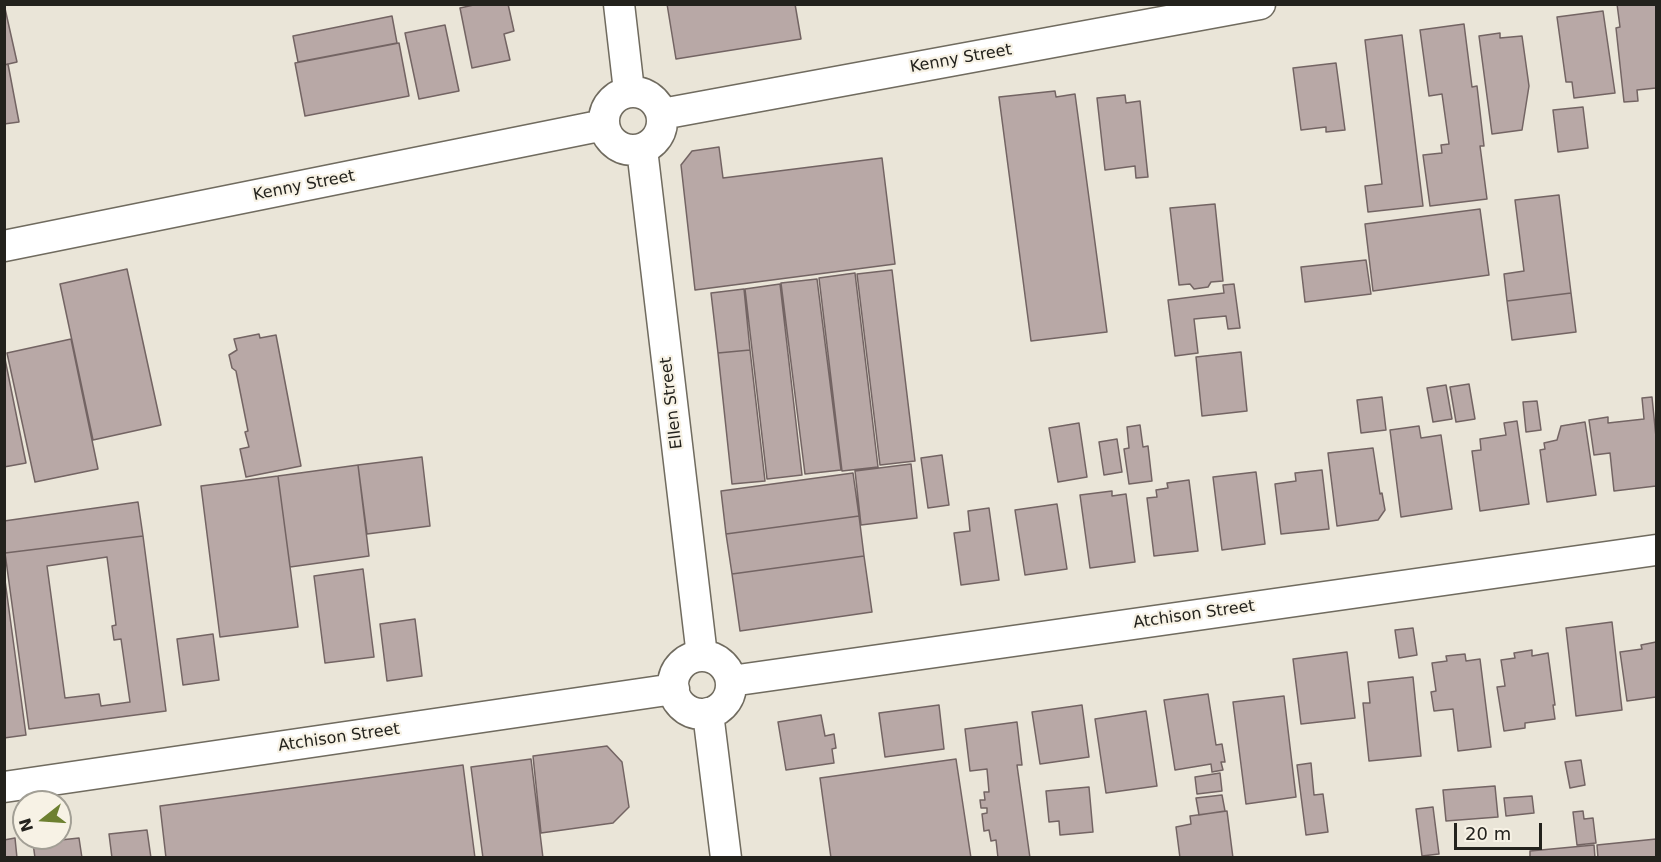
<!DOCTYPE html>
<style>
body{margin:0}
#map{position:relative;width:1661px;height:862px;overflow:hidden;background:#eae5d8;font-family:"DejaVu Sans",sans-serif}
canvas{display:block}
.frame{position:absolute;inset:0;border:6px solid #23221d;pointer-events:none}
.north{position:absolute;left:12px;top:790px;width:60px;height:60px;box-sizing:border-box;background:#f7f2e5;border:2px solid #a29f95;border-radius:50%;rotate:253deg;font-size:16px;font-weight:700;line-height:24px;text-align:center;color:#23221d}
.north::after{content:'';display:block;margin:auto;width:21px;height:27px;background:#6d8030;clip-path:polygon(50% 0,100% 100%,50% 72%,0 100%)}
.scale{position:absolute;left:1454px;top:823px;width:88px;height:27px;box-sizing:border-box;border:3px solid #23221d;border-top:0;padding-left:8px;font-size:18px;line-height:21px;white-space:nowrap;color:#23221d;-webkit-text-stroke:4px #f7f2e5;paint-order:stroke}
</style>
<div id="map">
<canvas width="1661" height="862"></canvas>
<div class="frame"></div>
<div class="north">N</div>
<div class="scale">20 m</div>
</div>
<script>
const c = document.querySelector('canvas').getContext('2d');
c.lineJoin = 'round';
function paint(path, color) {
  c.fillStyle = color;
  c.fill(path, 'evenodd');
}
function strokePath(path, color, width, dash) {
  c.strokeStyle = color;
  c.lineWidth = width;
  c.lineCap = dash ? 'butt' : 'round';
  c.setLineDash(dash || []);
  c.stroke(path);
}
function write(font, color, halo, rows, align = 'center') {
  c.font = font + ' "DejaVu Sans",sans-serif';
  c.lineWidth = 4.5;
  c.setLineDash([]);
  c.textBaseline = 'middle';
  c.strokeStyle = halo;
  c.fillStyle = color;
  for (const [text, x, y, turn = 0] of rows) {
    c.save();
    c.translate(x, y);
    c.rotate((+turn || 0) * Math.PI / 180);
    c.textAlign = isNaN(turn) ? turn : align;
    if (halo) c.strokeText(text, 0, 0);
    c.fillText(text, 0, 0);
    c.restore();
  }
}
const building = new Path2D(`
 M4,4L17,62L4,65Z
 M478,4H508L514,31L504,34L510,60L472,68L460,8Z
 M667,4H795L801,39L676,59Z
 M1617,4H1656V88L1637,90L1638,101L1624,102L1616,28L1620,27Z
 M1603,11L1615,93L1574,98L1572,82H1566L1557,17Z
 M392,16L397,43L298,62L293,36Z
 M1464,24L1472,87L1477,86L1484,146H1480L1487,199L1430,206L1423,155L1442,153L1441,145L1449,144L1442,94L1429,96L1420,30Z
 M445,25L459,91L419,99L405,33Z
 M1500,33V38L1522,36L1529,86L1522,130L1492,134L1479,36Z
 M1402,35L1423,206L1368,212L1365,186L1382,184L1365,40Z
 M399,43L409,96L305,116L295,63Z
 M1336,63L1345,130L1326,132V127L1301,130L1293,68Z
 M8,64L19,122L4,124V65Z
 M1055,91L1056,97L1075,94L1107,332L1031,341L999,97Z
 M1125,95L1126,103L1140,101L1148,177L1136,178L1135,166L1105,170L1097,98Z
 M1583,107L1588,148L1558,152L1553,110Z
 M719,147L723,178L882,158L895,264L695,290L681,165L692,151Z
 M1559,195L1571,293L1507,301L1504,274L1524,271L1515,200Z
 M1215,204L1223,281L1211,282L1208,287L1194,289L1190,284L1179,285L1170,208Z
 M1480,209L1489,275L1373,291L1365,224Z
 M1366,260L1371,294L1305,302L1301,267Z
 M127,269L161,425L93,440L60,284Z
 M892,270L915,461L880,465L857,274Z
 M855,273L878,467L842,471L819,278Z
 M817,279L841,470L805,474L781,283Z
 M780,284L802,475L767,479L745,289Z
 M1234,284L1240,328L1228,329L1226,316L1194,319L1198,353L1175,356L1168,300L1224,293L1223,285Z
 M744,289L750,350L718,353L711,293Z
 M1571,293L1576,332L1512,340L1507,301Z
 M259,334L260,338L276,335L301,466L246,477L240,449L249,447L245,432L248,431L236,371L232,368L229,355L237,350L234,339Z
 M71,339L98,469L35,482L7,353Z
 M750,350L765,481L732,484L718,353Z
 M1241,352L1247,411L1202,416L1196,357Z
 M4,354L26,463L4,467Z
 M1469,384L1475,419L1456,422L1450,387Z
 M1446,385L1452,419L1433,422L1427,388Z
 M1382,397L1386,430L1361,433L1357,400Z
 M1652,397L1656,437V486L1614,491L1610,453L1594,455L1589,420L1608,417V423L1644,419L1642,398Z
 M1537,401L1541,430L1526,432L1523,402Z
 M1517,421L1529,504L1480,511L1472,451L1481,450L1480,439L1506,435L1504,423Z
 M1585,422L1596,495L1547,502L1540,450L1545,449L1544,443L1557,440L1561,426Z
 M1079,423L1087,477L1058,482L1049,428Z
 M1140,425L1143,447L1148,446L1152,481L1129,484L1124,449L1129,448L1127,427Z
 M1419,426L1421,438L1441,435L1452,509L1401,517L1390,430Z
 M1117,439L1122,472L1104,475L1099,442Z
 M1373,448L1380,494L1382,493L1385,510L1378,520L1337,526L1328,453Z
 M942,455L949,505L928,508L921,458Z
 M422,457L430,526L367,534L358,465Z
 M911,464L917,518L861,525L855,471Z
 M358,465L369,556L290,567L278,476Z
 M1322,470L1329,529L1281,534L1275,484L1296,481L1295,473Z
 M1256,472L1265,544L1222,550L1213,477Z
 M853,473L859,516L726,534L721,491Z
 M278,476L298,627L220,637L201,486Z
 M1189,480L1198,551L1154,556L1147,498L1157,497L1156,490L1168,488L1167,483Z
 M1112,491V496L1126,494L1135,562L1090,568L1080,495Z
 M138,502L143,536L5,553L4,521Z
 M1057,504L1067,569L1025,575L1015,510Z
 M989,508L999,580L961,585L954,533L970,531L968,511Z
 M859,516L864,556L732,574L726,534Z
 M143,536L166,711L29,729L5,553Z
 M864,556L872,612L740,631L732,574Z
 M107,557L116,625L112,626L114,640L121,639L130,702L101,706L99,694L65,698L47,566Z
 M363,569L374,657L325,663L314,576Z
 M4,573L26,735L4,738Z
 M415,619L422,676L387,681L380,624Z
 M1612,622L1622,710L1576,716L1566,628Z
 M1413,628L1417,655L1399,658L1395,630Z
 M213,634L219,680L183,685L177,639Z
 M1656,642V697L1627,701L1620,652L1642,649L1641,645Z
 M1532,650V656L1548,653L1555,705H1553L1555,719L1525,723V728L1504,731L1497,687L1505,686L1501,660L1515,658L1514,653Z
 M1347,652L1355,718L1301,724L1293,659Z
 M1465,654L1466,661L1480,659L1491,747L1458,751L1453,709L1434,711L1431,692L1436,691L1432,663L1447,661L1446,656Z
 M1413,677L1421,756L1369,761L1363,703H1370L1368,682Z
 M1208,694L1216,745L1222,744L1225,762H1221L1223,770L1212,772L1211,764L1175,770L1164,700Z
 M1284,696L1296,797L1246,804L1233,702Z
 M939,705L944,749L885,757L879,713Z
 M1082,705L1089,757L1040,764L1032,712Z
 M1146,711L1157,786L1106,793L1095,719Z
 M821,715L825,736L834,734L836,748L832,749L834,763L786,770L778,722Z
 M1017,722L1022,765H1017L1030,858H998L996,840L991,841L989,830L984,831L982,814L987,813V808H981L980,800H985L984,792H989L987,769L970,771L965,729Z
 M607,746L622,762L629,807L613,823L541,833L533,756Z
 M531,759L543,858H483L471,767Z
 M956,759L971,858H831L820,778Z
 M1581,760L1585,785L1570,788L1565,762Z
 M1311,763L1314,795L1323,794L1328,832L1306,835L1297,765Z
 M463,765L475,858H166L160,806Z
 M1220,773L1222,791L1197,794L1195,777Z
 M1495,786L1498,817L1446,821L1443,790Z
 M1089,787L1093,832L1060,835L1059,821L1049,822L1046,791Z
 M1222,795L1225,811L1199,815L1196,798Z
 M1532,796L1534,813L1506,816L1504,798Z
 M1433,807L1439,854L1422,856L1416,809Z
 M1227,811L1233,858H1180L1176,827L1191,824L1190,816Z
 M1583,811L1584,819L1593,818L1596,843L1577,845L1573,812Z
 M147,830L151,858H112L109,834Z
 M15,838L17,858H4V840Z
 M79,838L82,858H35L33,843Z
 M1656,839V858H1598L1597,845Z
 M1594,845L1595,858H1530V851Z`);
const minor = new Path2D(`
 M619,4L629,91
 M604 121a29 29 0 1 1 58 0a29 29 0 1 1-58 0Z
 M662,114L1260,4
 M642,149L702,656
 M4,246L604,125
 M673 685a29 29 0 1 1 58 0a29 29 0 1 1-58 0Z
 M731,681L1656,550
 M708,713L726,858
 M4,787L674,689`);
const streetNames = [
 ["Kenny Street",961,59,-10],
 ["Kenny Street",304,186,-11],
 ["Ellen Street",672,403,-97],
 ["Atchison Street",1194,615,-8],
 ["Atchison Street",339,738,-8]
];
paint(building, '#b8a8a6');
strokePath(building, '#736463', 1.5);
strokePath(minor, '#706b5f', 33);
strokePath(minor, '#fff', 30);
write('16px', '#23221d', '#f7f2e5', streetNames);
</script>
